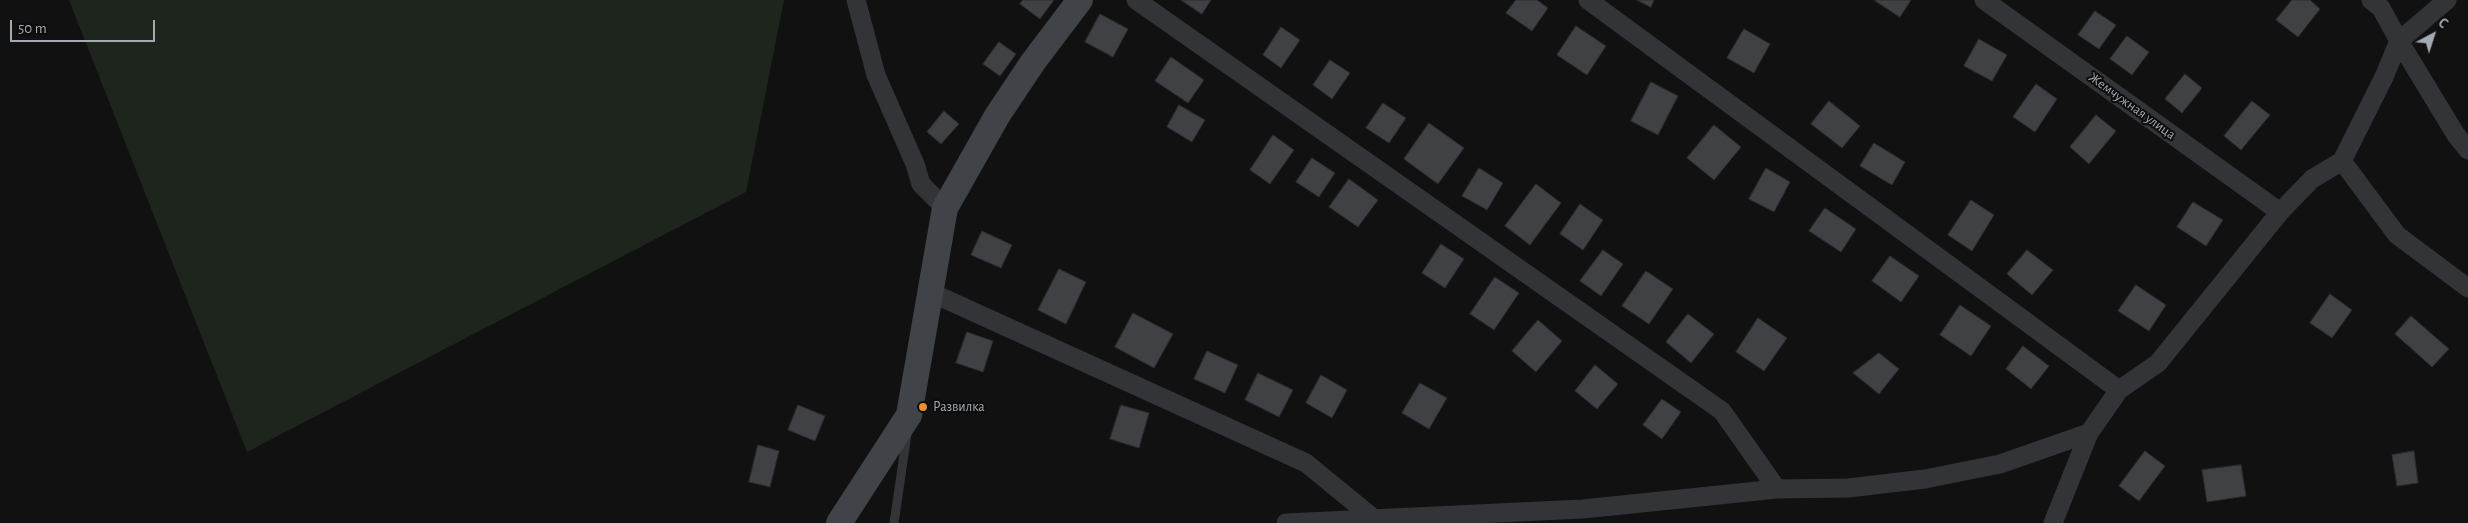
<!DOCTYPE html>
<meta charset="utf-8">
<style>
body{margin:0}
#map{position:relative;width:2468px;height:523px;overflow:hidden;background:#111112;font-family:"Alegreya Sans",sans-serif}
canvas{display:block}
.north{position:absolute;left:2408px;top:10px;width:50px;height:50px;-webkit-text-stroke:4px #0c0c0d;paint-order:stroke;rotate:40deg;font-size:14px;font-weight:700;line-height:20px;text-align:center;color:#a3aab2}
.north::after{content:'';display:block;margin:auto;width:18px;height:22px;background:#a3aab2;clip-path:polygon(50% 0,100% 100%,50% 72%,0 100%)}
.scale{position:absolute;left:10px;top:20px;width:145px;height:22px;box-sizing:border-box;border:2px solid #a3aab2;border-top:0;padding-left:6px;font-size:15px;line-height:18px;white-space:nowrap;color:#a3aab2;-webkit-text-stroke:4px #0c0c0d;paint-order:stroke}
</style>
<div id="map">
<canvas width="2468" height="523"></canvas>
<div class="north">С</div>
<div class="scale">50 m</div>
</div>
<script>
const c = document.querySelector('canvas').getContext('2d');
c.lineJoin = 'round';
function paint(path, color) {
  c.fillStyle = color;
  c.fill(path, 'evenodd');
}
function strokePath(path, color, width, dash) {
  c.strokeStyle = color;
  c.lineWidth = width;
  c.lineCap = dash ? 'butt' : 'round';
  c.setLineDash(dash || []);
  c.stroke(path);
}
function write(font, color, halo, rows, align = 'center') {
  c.font = font + ' "Alegreya Sans",sans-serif';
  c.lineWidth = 4;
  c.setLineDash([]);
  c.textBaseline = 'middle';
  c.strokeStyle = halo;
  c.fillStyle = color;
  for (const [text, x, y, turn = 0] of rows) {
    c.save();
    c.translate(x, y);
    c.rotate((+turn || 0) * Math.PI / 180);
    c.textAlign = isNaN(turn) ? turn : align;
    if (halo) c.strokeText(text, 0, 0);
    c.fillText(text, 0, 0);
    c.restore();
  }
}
const green = new Path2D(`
 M69,0H784L746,192L247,452Z`);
const building = new Path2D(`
 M1023,0H1054L1040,19L1020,4Z
 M1181,0H1211L1202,14Z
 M1516,0H1537L1548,8L1532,31L1506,13Z
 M1637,0H1654L1651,7Z
 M1874,0H1911L1900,17Z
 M2292,0H2310L2320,9L2298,37L2276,20Z
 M2095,11L2116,25L2099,49L2078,35Z
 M1100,14L1128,29L1113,57L1085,42Z
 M1576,26L1606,46L1587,75L1557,55Z
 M1281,27L1300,40L1281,68L1263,55Z
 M1744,29L1770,44L1754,73L1727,58Z
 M2127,36L2149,52L2132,75L2110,59Z
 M1979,39L2007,55L1992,81L1964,66Z
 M999,42L1016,54L1000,76L983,64Z
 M1171,57L1204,80L1188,103L1155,81Z
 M1330,60L1350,73L1332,99L1313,85Z
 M2185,74L2202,88L2182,113L2165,99Z
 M1651,82L1678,96L1658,135L1631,121Z
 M2036,84L2057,99L2035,132L2013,117Z
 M1829,101L1860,126L1842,148L1811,124Z
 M2252,101L2270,115L2241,150L2224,136Z
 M1383,103L1406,118L1389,143L1366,128Z
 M1179,105L1205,120L1192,142L1167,127Z
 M944,111L959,124L941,144L927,132Z
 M2096,115L2116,131L2089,164L2070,147Z
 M1429,123L1464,148L1438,184L1404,159Z
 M1714,125L1741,147L1714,180L1687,158Z
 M1273,135L1294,150L1270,184L1250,170Z
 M1874,143L1905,162L1892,185L1860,166Z
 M1312,158L1335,173L1319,197L1296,182Z
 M1479,168L1503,183L1487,210L1462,196Z
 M1766,168L1790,182L1774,212L1749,199Z
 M1349,179L1378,200L1358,227L1329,207Z
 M1536,184L1561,203L1530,245L1505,226Z
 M1971,200L1994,215L1972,251L1948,235Z
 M2193,202L2223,220L2206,246L2177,227Z
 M1580,204L1603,220L1583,250L1560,234Z
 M1825,208L1856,229L1841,252L1809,231Z
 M982,231L1012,245L1001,268L971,255Z
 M1441,244L1464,259L1445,288L1422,273Z
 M1603,250L1623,264L1601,296L1580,281Z
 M2027,250L2053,270L2032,295L2007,274Z
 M1890,256L1919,276L1901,302L1872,281Z
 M1059,269L1086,282L1066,324L1038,310Z
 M1646,271L1673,289L1649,324L1622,306Z
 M1495,277L1519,293L1494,330L1470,314Z
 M2136,285L2166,305L2149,331L2118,311Z
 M2330,294L2352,310L2332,338L2310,323Z
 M1960,305L1991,326L1971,356L1940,335Z
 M1133,313L1173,334L1154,368L1115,347Z
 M1688,314L1714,334L1691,363L1666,342Z
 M2411,316L2449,349L2432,367L2395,334Z
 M1758,318L1787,338L1764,371L1736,352Z
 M1538,320L1562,341L1536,372L1512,351Z
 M967,332L993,341L983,372L956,363Z
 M2023,346L2049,366L2031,389L2006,369Z
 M1207,351L1238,365L1225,393L1194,379Z
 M1879,353L1899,369L1879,394L1853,373Z
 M1595,365L1618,384L1597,409L1575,391Z
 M1258,373L1293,390L1279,417L1245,400Z
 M1321,375L1347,390L1332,418L1306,403Z
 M1420,383L1447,398L1429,429L1402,413Z
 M1662,399L1681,412L1662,439L1643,425Z
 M798,405L825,416L815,441L788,430Z
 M1121,405L1149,413L1139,448L1110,439Z
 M758,445L779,451L770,487L749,482Z
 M2145,451L2165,466L2139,501L2119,486Z
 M2414,451L2418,483L2397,486L2392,455Z
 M2241,465L2246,496L2207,502L2202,470Z`);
const lane = new Path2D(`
 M894,523L907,434`);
const street = new Path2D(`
 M856,0L876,75L915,164L921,184L945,208
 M1136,0L1722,411L1777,489
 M1588,0L2119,390
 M1984,0L2280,212
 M2371,0L2381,8L2399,41L2447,0
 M2342,161L2397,235L2468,288
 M932,293L1306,463L1372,517
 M1286,523L1583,509L1777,489L1848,488L1925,479L2000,464L2089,433
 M2053,523L2089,433L2119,390L2158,363L2280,212L2312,179L2342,161L2384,77L2399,41L2456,135L2468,150`);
const secondary = new Path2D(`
 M839,523L909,415L945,208L997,116L1033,62L1080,0`);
const markers = [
 [923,407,5,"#e88f33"]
];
const streetNames = [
 ["Жемчужная улица",2132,106,36]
];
const poiNames = [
 ["Развилка",933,407]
];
paint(green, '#1e251d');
paint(building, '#404145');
strokePath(building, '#2b2c2e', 1);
strokePath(lane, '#323437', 9);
strokePath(street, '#323437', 19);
strokePath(secondary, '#404347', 26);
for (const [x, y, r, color] of markers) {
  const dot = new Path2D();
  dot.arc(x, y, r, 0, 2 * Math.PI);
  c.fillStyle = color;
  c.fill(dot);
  strokePath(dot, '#0c0c0d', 2);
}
write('14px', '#a3aab2', '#0c0c0d', streetNames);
write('14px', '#a3aab2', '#0c0c0d', poiNames, 'left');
</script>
